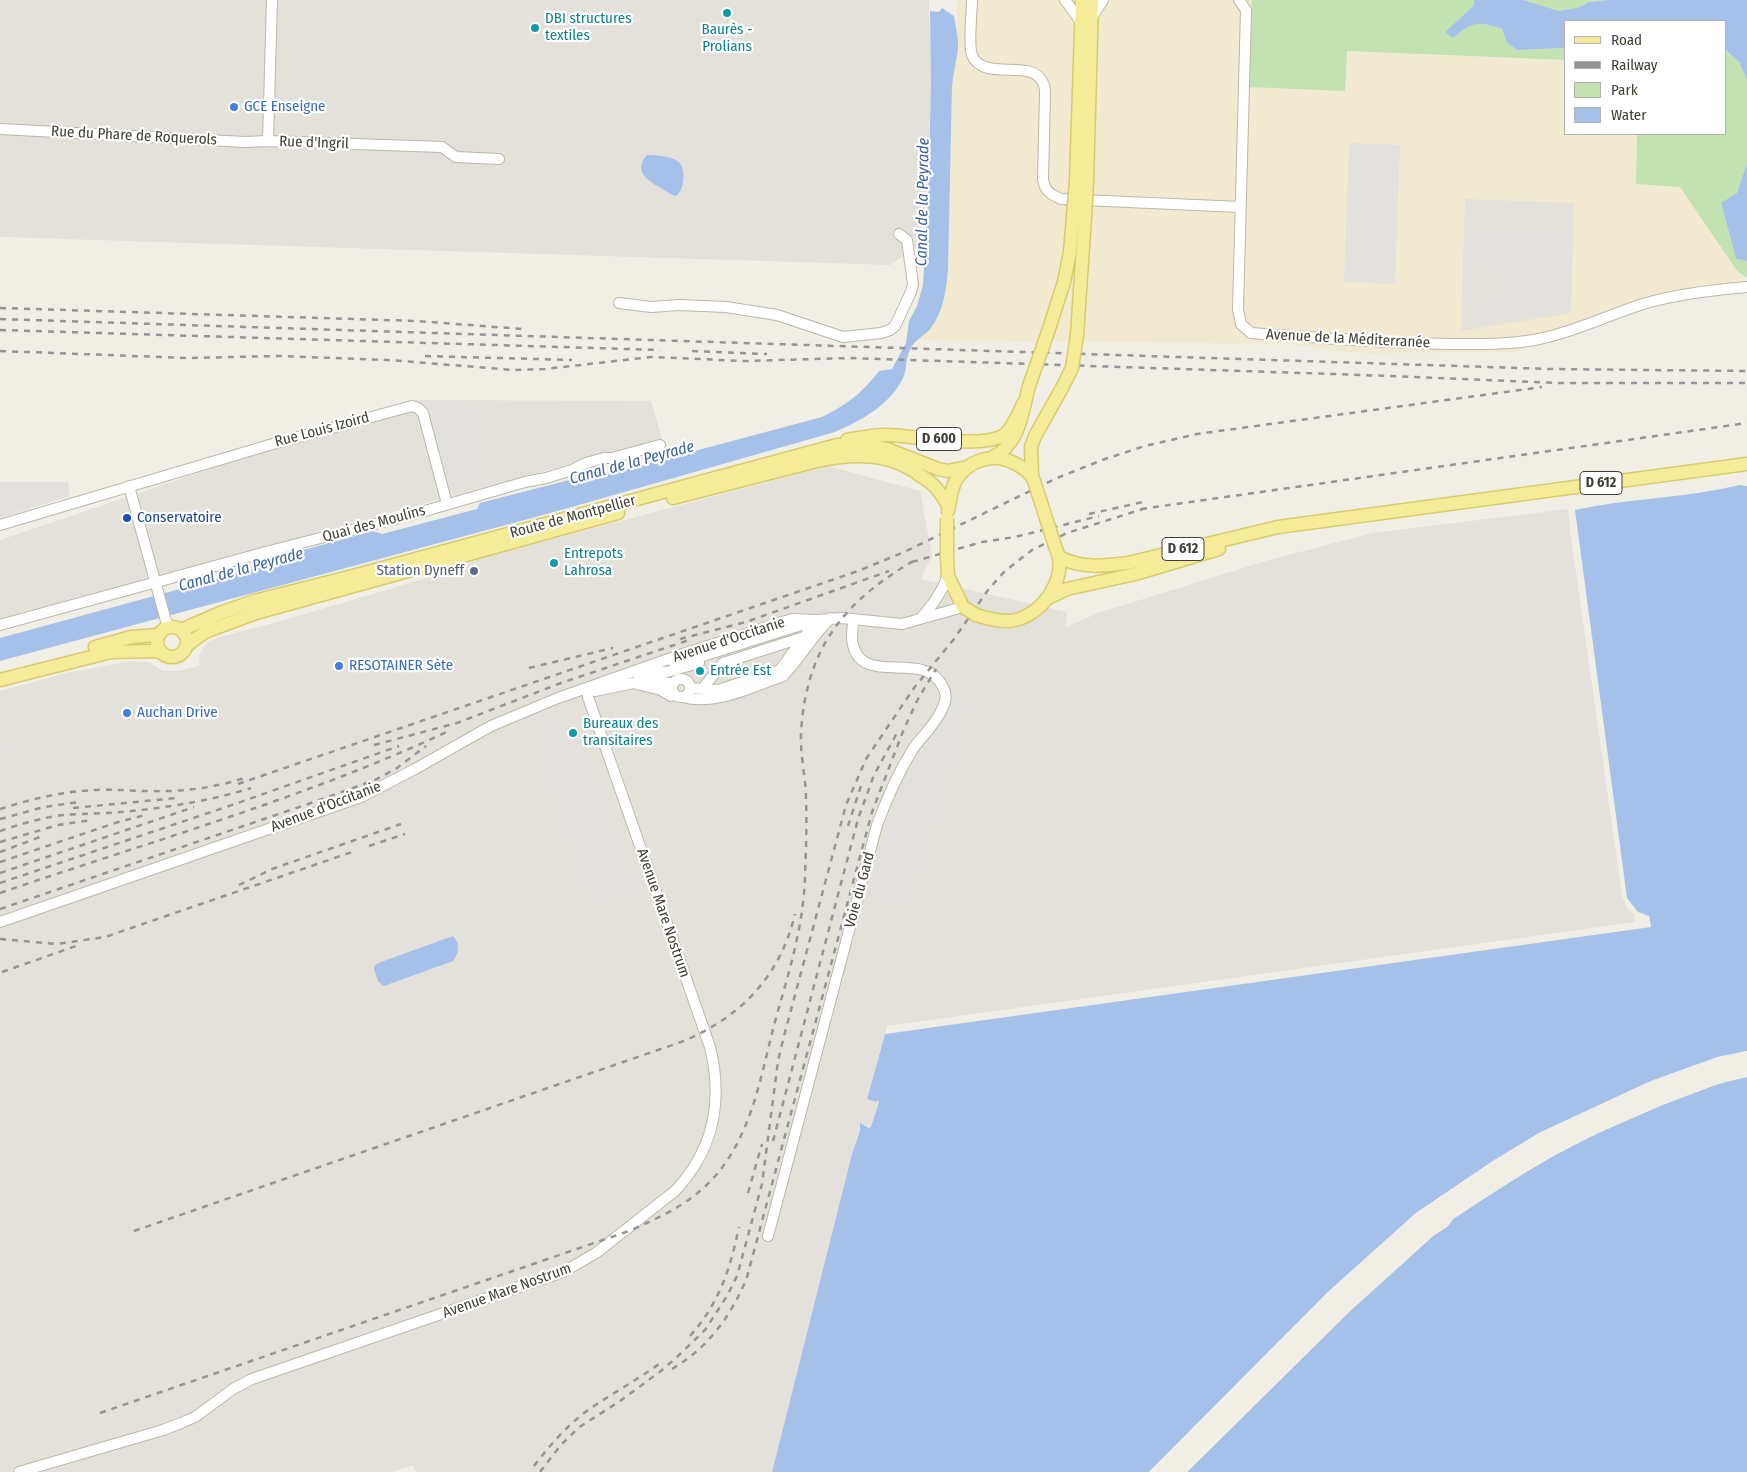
<!DOCTYPE html>
<meta charset="utf-8">
<style>
body{margin:0}
#map{position:relative;width:1747px;height:1472px;overflow:hidden;background:#f1efe5;font-family:"Fira Sans Condensed",sans-serif}
canvas{display:block}
.legend{position:absolute;left:1564px;top:20px;width:162px;height:115px;box-sizing:border-box;background:#fff;border:1px solid #b3b3ae;margin:0;padding:6px 9px;list-style:none;font-size:15px;color:#424035}
.legend li{display:flex;align-items:center;gap:10px;height:25px}
.legend b{width:25px;border:1px solid #b3b3ae}
</style>
<div id="map">
<canvas width="1747" height="1472"></canvas>
<ul class="legend">
<li><b style="height:6px;background:#f5ec9a"></b>Road</li>
<li><b style="height:6px;background:#949494"></b>Railway</li>
<li><b style="height:14px;background:#c2e2b1"></b>Park</li>
<li><b style="height:14px;background:#a6c1e9"></b>Water</li>
</ul>
</div>
<script>
const c = document.querySelector('canvas').getContext('2d');
c.lineJoin = 'round';
function paint(path, color) {
  c.fillStyle = color;
  c.fill(path, 'evenodd');
}
function strokePath(path, color, width, dash) {
  c.strokeStyle = color;
  c.lineWidth = width;
  c.lineCap = dash ? 'butt' : 'round';
  c.setLineDash(dash || []);
  c.stroke(path);
}
function write(font, color, halo, rows, align = 'center') {
  c.font = font + ' "Fira Sans Condensed",sans-serif';
  c.lineWidth = 4.5;
  c.setLineDash([]);
  c.textBaseline = 'middle';
  c.strokeStyle = halo;
  c.fillStyle = color;
  for (const [text, x, y, turn = 0] of rows) {
    c.save();
    c.translate(x, y);
    c.rotate((+turn || 0) * Math.PI / 180);
    c.textAlign = isNaN(turn) ? turn : align;
    if (halo) c.strokeText(text, 0, 0);
    c.fillText(text, 0, 0);
    c.restore();
  }
}
const commercial = new Path2D(`
 M957,0H1252L1250,87L1347,51L1566,60V134H1637V184L1680,186L1736,271L1746,278L1673,297L1573,330L1514,352L1370,353L1334,351L1293,344L917,340L925,335L937,319L943,304L948,270L952,87L955,61L957,55Z`);
const industrial = new Path2D(`
 M0,0H929L931,84L926,240L890,265L0,237Z
 M1465,199L1574,203L1571,313L1461,331Z
 M413,400L651,401L662,439L0,619V540Z
 M828,466L920,491L932,556L921,579L1067,612L1066,627L1098,613L1269,560L1373,533L1568,509L1570,531L1622,895L1627,908L1634,914L1635,922L887,1026L867,1099L876,1102L878,1100L879,1102L871,1127H869L861,1123L852,1154L772,1472H416L413,1465L393,1472H0V691L66,673L131,661L149,662L163,671H180L200,665L199,656L202,650L207,643L219,637L274,623L437,575L443,571L459,564Z`);
const green = new Path2D(`
 M1252,0H1474L1473,6L1445,32L1453,37C1474,21 1475,20 1502,29L1507,43L1517,50L1566,48V60L1347,51L1345,91L1249,87Z
 M1523,0H1608L1589,2L1580,7L1558,11Z
 M1726,50L1739,62L1747,80V163L1737,194L1721,203L1736,259L1747,261V278L1737,271L1680,187L1636,184L1637,134H1726Z`);
const parking = new Path2D(`
 M1349,143L1400,145L1395,284L1344,282Z
 M1470,228L1572,234L1570,311L1473,324L1470,307L1496,301L1498,267L1467,266Z
 M422,402H470L489,478L446,490Z
 M0,482H68L70,496L0,518Z
 M950,696L971,703L910,908L869,897L896,797L917,759L949,710Z
 M557,721L580,732L640,895L632,898L613,894L610,888L599,903L595,902L591,907L535,746L544,723Z
 M1,728L9,751L0,755V729Z`);
const water = new Path2D(`
 M1474,0H1523L1559,11L1580,7L1589,2L1608,0H1747V80L1739,62L1726,50V21H1566V48L1517,50L1507,43L1502,29C1478,21 1473,21 1453,38L1445,32L1473,6Z
 M942,8L954,16C956,28 960,43 957,56C955,66 953,76 952,87L948,270C946,290 944,310 931,328C926,335 917,338 912,346C904,360 908,367 903,378C891,404 861,421 835,432L554,512L0,661V638L264,566L274,558L373,531L382,534L477,509L480,503L581,477L586,480L822,417C848,404 861,394 879,371L892,369L906,343L909,321L917,306L923,285L928,203L931,84L930,11L939,12Z
 M647,155C656,155 668,156 676,160C687,165 685,190 676,196C669,194 665,190 659,187C645,179 634,170 647,155Z
 M1747,163V261L1736,259L1721,203L1737,193Z
 M1740,485L1747,486V1051L1718,1057L1651,1081L1539,1133L1493,1161L1416,1213L1328,1292L1149,1472H772L852,1154L860,1130V1123L869,1128L871,1127L879,1102L878,1100L876,1102L867,1099L885,1034L1651,927L1649,916L1638,912L1627,898L1575,510C1630,498 1686,498 1740,485Z
 M453,936C461,944 459,953 453,961L384,986L382,985L378,981L374,969L375,965L381,962Z
 M1747,1077V1472H1187L1349,1312L1433,1236L1448,1226L1453,1219C1485,1198 1517,1177 1550,1158C1581,1140 1614,1126 1646,1112C1679,1098 1712,1084 1747,1077Z`);
const pier = new Path2D(`
 M1747,1051V1054L1719,1060L1652,1084L1540,1135L1418,1215L1330,1293L1153,1472H1149L1328,1292L1416,1213L1493,1161L1539,1133L1651,1081L1718,1057Z
 M1747,1075V1077L1723,1082L1660,1106L1598,1133L1551,1157L1506,1184L1453,1219L1448,1226L1433,1236L1349,1312L1187,1472H1184L1347,1310L1431,1234L1447,1224L1452,1217L1505,1182L1550,1155L1597,1131L1659,1104L1722,1080Z`);
const minor = new Path2D(`
 M272,0L268,141L442,147L456,157L499,159
 M972,0C972,12 968,45 972,55C983,83 1033,57 1043,83C1045,86 1045,91 1045,94L1043,179C1045,192 1050,194 1061,199L1240,207
 M1065,0L1081,22
 M1239,0L1246,10L1238,309L1241,324L1251,333C1317,338 1382,343 1448,344C1478,344 1509,345 1539,339C1575,332 1608,315 1643,304C1676,294 1712,290 1747,287
 M1092,17L1103,0
 M0,129L245,142L268,141
 M619,303L651,307L680,305L726,307L777,315L843,337L881,333L890,330L895,326L911,292L913,284L907,240L899,234
 M129,486L166,621L170,627
 M0,525L276,443L412,406L418,408L423,413L447,504
 M920,619C933,606 941,593 948,576
 M0,625L266,552L418,513L525,482L546,478L572,470L586,463L604,458H612L660,445
 M674,663L690,660L817,620L842,618L902,624L963,607
 M645,670L667,672L699,663
 M638,675L673,684
 M672 688a9 9 0 1 1 18 0a9 9 0 1 1-18 0Z
 M690,688L718,690L780,670L804,637
 M703,688L723,663L804,637L812,627
 M595,691L633,683L661,690L671,696
 M683,697C715,706 752,687 783,676C801,658 812,635 831,618
 M0,922L361,797L415,769L491,726L558,698L680,655L792,619L817,620
 M768,1236L877,825C887,798 898,773 913,749C922,736 936,724 942,709C946,702 947,694 943,687C925,647 857,691 852,639C852,632 853,626 853,619
 M19,1472L163,1430L181,1423L195,1417L233,1389L252,1379L563,1272L596,1253L675,1191C714,1150 723,1100 710,1047L588,697L587,688`);
const major = new Path2D(`
 M1076,181L1082,0
 M1087,182L1092,0
 M1049,329L1064,282L1070,252L1073,216
 M1077,335L1085,217
 M847,440C860,438 875,434 889,435C915,436 982,449 1004,435C1013,428 1019,412 1024,402
 M993,457C1020,444 1022,412 1029,386
 M1032,475L1031,447L1035,436L1062,388
 M673,498L817,461C853,453 890,452 921,476C926,479 932,483 936,488C941,493 945,501 949,507
 M948,511C950,501 951,489 956,480C968,460 994,452 1014,463C1022,467 1031,472 1034,481
 M1059,557C1082,569 1104,566 1128,563L1278,527L1747,464
 M947,559L948,576L963,607
 M1046,599L1067,589L1135,574L1219,549
 M976,615C987,618 998,622 1010,621C1040,618 1068,580 1057,551
 M157 642a15 15 0 1 1 30 0a15 15 0 1 1-30 0Z
 M181,630L220,613L254,601L349,577L837,445L871,446L887,449L938,469L948,471L967,467
 M186,646L205,632L256,613L618,513
 M95,647L131,637L158,635
 M0,680L111,652L153,651L160,652`);
const rail = new Path2D(`
 M0,308L417,321L522,329
 M0,319L1550,369L1747,371
 M0,330L660,350
 M0,351L188,358L279,356L388,360L514,370L545,369L651,357L745,361L849,358L1363,375L1559,383H1614
 M692,351L767,354
 M425,356L572,360
 M1607,383H1747
 M1141,509L1747,423
 M1089,514L1143,502
 M912,562L982,542L1015,537L1099,516
 M680,639L746,622L889,571
 M529,668L613,648
 M374,745L457,723L561,683L689,640
 M238,784L858,571L902,553L1057,478L1105,459L1145,446L1197,434L1542,387
 M73,808L177,798
 M0,809C31,799 64,791 97,790C115,789 132,791 150,791C181,792 215,788 244,778
 M0,819L44,807L79,802
 M848,826L861,786
 M0,831C20,824 41,818 63,815C86,813 109,814 131,811C171,807 213,800 251,788
 M0,842L58,825L92,820
 M369,846L405,834
 M0,852L40,837
 M0,862L115,823L145,815
 M0,873L194,807
 M0,883L238,803L399,746
 M239,885L272,869L401,824
 M0,893C151,841 306,798 451,730
 M0,909L311,803L375,780L397,768L426,746
 M0,939L57,944L105,937L355,851
 M2,972L76,946
 M773,1141L858,819L874,775L897,733
 M748,1193L762,1144
 M134,1231L681,1042C740,1018 780,977 795,914
 M690,1336C720,1302 730,1269 739,1227
 M672,1369C708,1348 732,1315 747,1277L872,812L904,729L918,699L936,669
 M100,1413L629,1231C663,1216 692,1203 717,1174C752,1132 761,1076 774,1025C788,975 804,926 805,875C806,850 807,825 806,800C806,778 800,756 801,733C806,647 845,600 917,559
 M534,1466C550,1445 568,1424 591,1408C613,1393 637,1380 659,1364
 M540,1472L560,1446L578,1428L620,1401L661,1371L678,1356L705,1330L727,1296L737,1276L762,1184L778,1061L784,1036L846,805L866,759L914,688L954,639L988,590L1004,572L1019,560L1032,550L1067,533L1146,508`);
const majorBridge = new Path2D(`
 M1073,216L1076,181
 M1085,217L1087,182
 M1029,386L1049,329
 M1062,388L1072,368L1077,335
 M1034,481L1056,549
 M947,559V518
 M963,607L976,615`);
const markers = [
 [727,13,5,"#0f9aa8"],
 [535,28,5,"#0f9aa8"],
 [234,107,5,"#3f7fe0"],
 [127,518,5,"#1a4fb4"],
 [554,563,5,"#0f9aa8"],
 [474,571,5,"#5c6f8a"],
 [339,666,5,"#3f7fe0"],
 [700,671,5,"#0f9aa8"],
 [127,713,5,"#3f7fe0"],
 [573,733,5,"#0f9aa8"]
];
const shields = [
 [939,439,45],
 [1601,483,42],
 [1183,549,42]
];
const shieldNames = [
 ["D 600",939,439],
 ["D 612",1601,483],
 ["D 612",1183,549]
];
const cultureNames = [
 ["DBI structures",545,19],
 ["textiles",545,36],
 ["Baurès -",727,30,"center"],
 ["Prolians",727,47,"center"],
 ["Entrepots",564,554],
 ["Lahrosa",564,571],
 ["Entrée Est",710,671],
 ["Bureaux des",583,724],
 ["transitaires",583,741]
];
const shopNames = [
 ["GCE Enseigne",244,107],
 ["RESOTAINER Sète",349,666],
 ["Auchan Drive",137,713]
];
const streetNames = [
 ["Rue du Phare de Roquerols",134,136,3],
 ["Rue d'Ingril",314,143,2],
 ["Avenue de la Méditerranée",1348,339,3],
 ["Rue Louis Izoird",322,430,-15],
 ["Route de Montpellier",573,517,-15],
 ["Quai des Moulins",374,524,-15],
 ["Avenue d'Occitanie",729,640,-18],
 ["Avenue d'Occitanie",326,807,-21],
 ["Voie du Gard",860,890,-75],
 ["Avenue Mare Nostrum",663,913,71],
 ["Avenue Mare Nostrum",507,1291,-20]
];
const transitNames = [
 ["Conservatoire",137,518]
];
const serviceNames = [
 ["Station Dyneff",464,571]
];
const waterNames = [
 ["Canal de la Peyrade",923,202,-89],
 ["Canal de la Peyrade",632,463,-15],
 ["Canal de la Peyrade",241,570,-15]
];
paint(commercial, '#f1ead1');
paint(industrial, '#e3e1da');
paint(green, '#c2e2b1');
paint(parking, '#e2e1dd');
paint(water, '#a6c1e9');
paint(pier, '#f1efe5');
strokePath(minor, '#bbb8a8', 12);
strokePath(major, '#d8cc6c', 15);
strokePath(minor, '#fff', 10);
strokePath(major, '#f5ec9a', 12);
strokePath(rail, '#949494', 2.5, [6, 6]);
strokePath(majorBridge, '#d8cc6c', 15, []);
strokePath(majorBridge, '#f5ec9a', 12);
for (const [x, y, r, color] of markers) {
  const dot = new Path2D();
  dot.arc(x, y, r, 0, 2 * Math.PI);
  c.fillStyle = color;
  c.fill(dot);
  strokePath(dot, '#fff', 2);
}
for (const [x, y, w] of shields) {
  const box = new Path2D();
  box.roundRect(x - w / 2, y - 11.5, w, 23, 4);
  c.fillStyle = '#fff';
  c.fill(box);
  strokePath(box, '#424035', 1);
}
write('bold 14px', '#424035', null, shieldNames);
write('15px', '#0d838f', '#fff', cultureNames, 'left');
write('15px', '#366cbe', '#fff', shopNames, 'left');
write('15px', '#424035', '#fff', streetNames);
write('15px', '#164399', '#fff', transitNames, 'left');
write('15px', '#4e5e75', '#fff', serviceNames, 'right');
write('italic 16px', '#3962a4', '#fff', waterNames);
</script>
